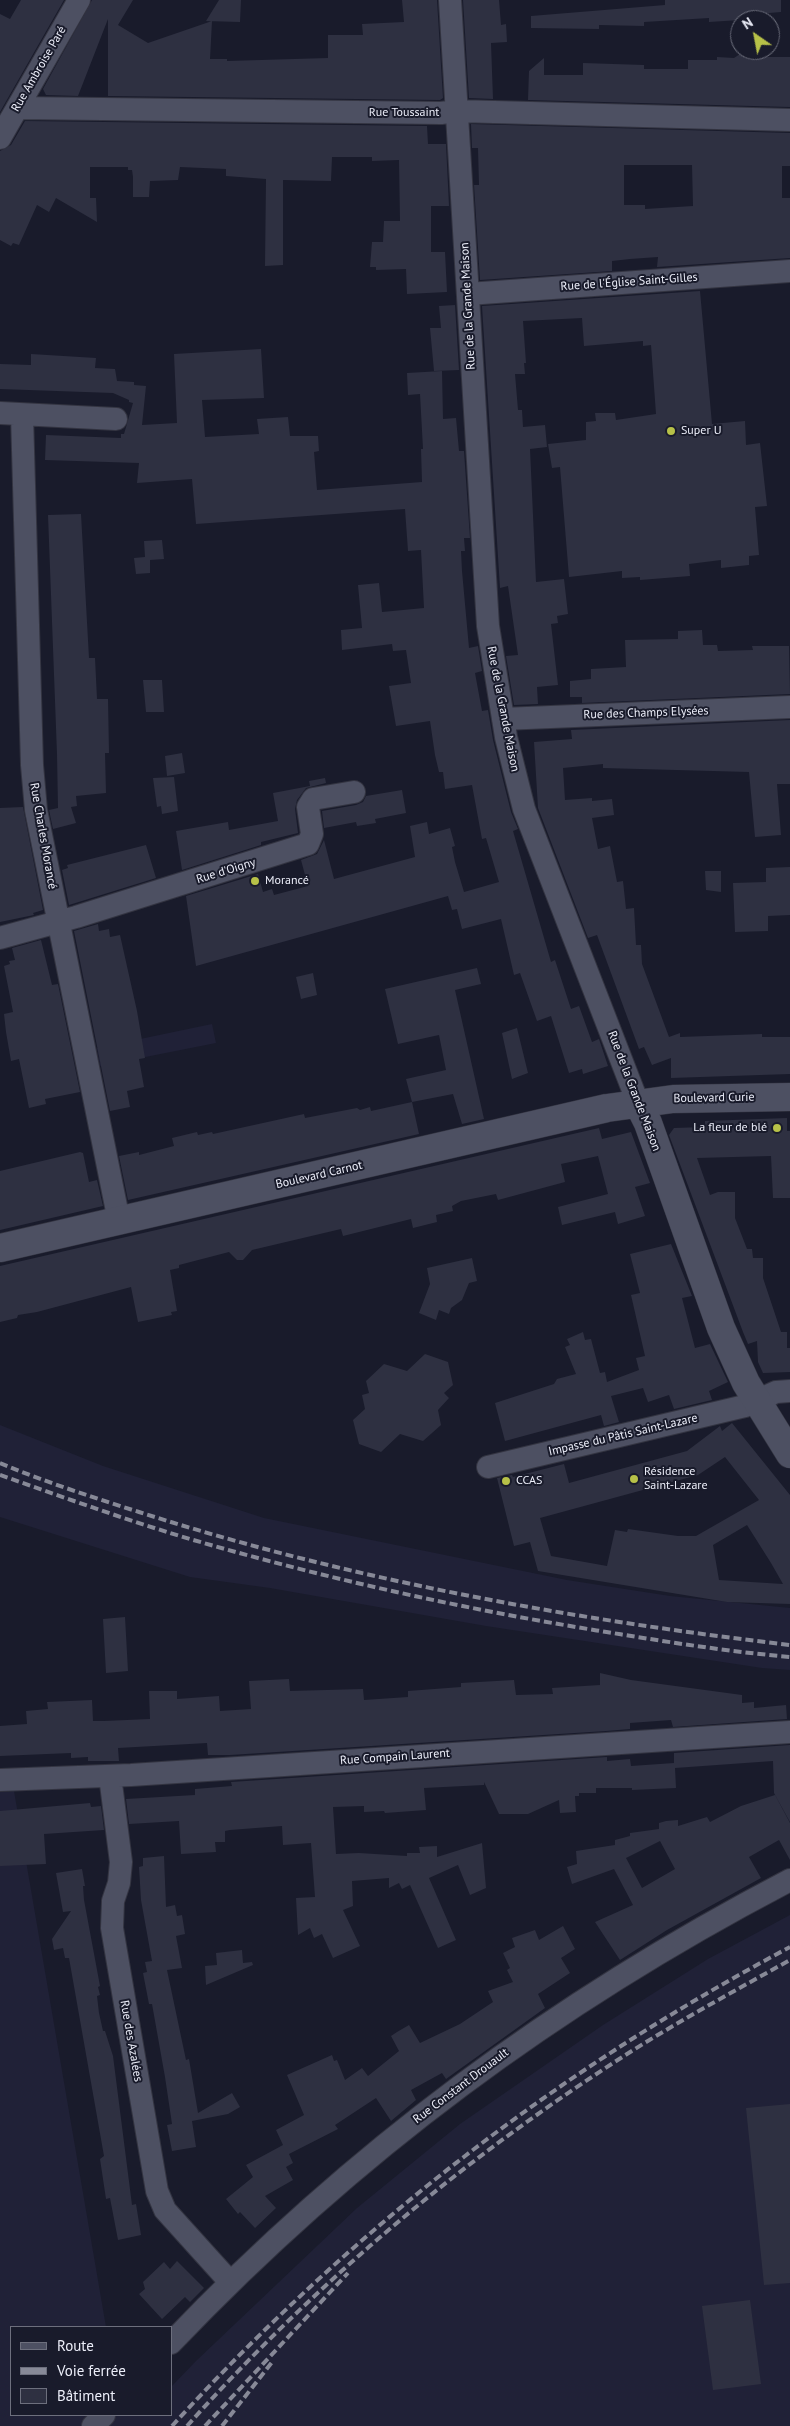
<!DOCTYPE html>
<meta charset="utf-8">
<style>
body{margin:0}
#map{position:relative;width:790px;height:2426px;overflow:hidden;background:#191b2b;font-family:"PT Sans",sans-serif}
canvas{display:block}
.legend{position:absolute;left:10px;top:2326px;width:162px;height:90px;box-sizing:border-box;background:#191b2b;border:1px solid #6d6f7d;margin:0;padding:6px 9px;list-style:none;font-size:15px;color:#eceef9}
.legend li{display:flex;align-items:center;gap:10px;height:25px}
.legend b{width:25px;border:1px solid #6d6f7d}
.north{position:absolute;left:730px;top:10px;width:50px;height:50px;box-sizing:border-box;background:#191b2b;border:1px solid #6d6f7d;border-radius:50%;rotate:327deg;font-size:14px;font-weight:700;line-height:20px;text-align:center;color:#eceef9}
.north::after{content:'';display:block;margin:auto;width:18px;height:22px;background:#b7c148;clip-path:polygon(50% 0,100% 100%,50% 72%,0 100%)}
</style>
<div id="map">
<canvas width="790" height="2426"></canvas>
<ul class="legend">
<li><b style="height:6px;background:#4d5062"></b>Route</li>
<li><b style="height:6px;background:#878997"></b>Voie ferrée</li>
<li><b style="height:14px;background:#2e3041"></b>Bâtiment</li>
</ul>
<div class="north">N</div>
</div>
<script>
const c = document.querySelector('canvas').getContext('2d');
c.lineJoin = 'round';
function paint(path, color) {
  c.fillStyle = color;
  c.fill(path, 'evenodd');
}
function strokePath(path, color, width, dash) {
  c.strokeStyle = color;
  c.lineWidth = width;
  c.lineCap = dash ? 'butt' : 'round';
  c.setLineDash(dash || []);
  c.stroke(path);
}
function write(font, color, halo, rows, align = 'center') {
  c.font = font + ' "PT Sans",sans-serif';
  c.lineWidth = 4;
  c.setLineDash([]);
  c.textBaseline = 'middle';
  c.strokeStyle = halo;
  c.fillStyle = color;
  for (const [text, x, y, turn = 0] of rows) {
    c.save();
    c.translate(x, y);
    c.rotate((+turn || 0) * Math.PI / 180);
    c.textAlign = isNaN(turn) ? turn : align;
    if (halo) c.strokeText(text, 0, 0);
    c.fillText(text, 0, 0);
    c.restore();
  }
}
const built = new Path2D(`
 M212,1024L216,1043L100,1066L97,1048Z
 M0,1425L103,1466L264,1518L567,1580L670,1596L790,1608V1670L762,1668L486,1626L270,1588L190,1577L0,1517Z
 M14,1791L106,2327H11V2415H171V2387L196,2361L357,2208L460,2124L603,2025L708,1959L790,1915V2426H0V1792Z`);
const building = new Path2D(`
 M21,0H64L0,112V14L10,19Z
 M92,0H133L118,25L148,43L212,21L210,59H227V61L328,58V35H363L362,24L404,22L402,0H437L443,98L440,100L108,96V19L78,96L46,95L43,89Z
 M219,0H241L240,22L206,21Z
 M463,0H499L501,25L506,24L507,42L491,43L493,99L469,98Z
 M665,0H781V12L745,15V20H740L709,22V18L644,22V26L599,25V29L531,28V16L665,5Z
 M758,53V57H790V107L528,100L529,71L544,58V75H583V63L644,65V69H688V60H717V57L734,58L740,54Z
 M25,121L427,126L428,144H446L449,206H431V252H445L447,292L407,294L406,269L376,270V267H370L372,242H383L384,221H400L399,160L372,161V157H332L331,181L283,180V265L265,266L266,179L226,176V169L180,167L178,180L150,181L149,197H133V177L132,170H128V167H90V198H96L97,222L56,198L49,212L37,205L19,245L13,243L11,246L0,240V151L11,145Z
 M471,124L790,133V166H782V198H790V258L657,267L658,257L630,259L612,261V271L480,280L474,185H479L478,148H472ZM624,165H692L693,206L645,209V205H624Z
 M700,291L712,424L745,421L746,445L760,443L767,506L755,507L759,555L749,556V565L721,568V560L689,564L690,576L640,580V577L622,578V571L569,577L560,467L552,468L548,444L586,440V422L596,421L595,413H615L616,420L656,414L651,345L643,346V341L584,346L582,318L523,321L526,363H524L525,374H515L518,410H522L523,427L545,425L547,447L530,449L536,582L564,579L568,614L557,616L558,623L551,624L558,685L537,687L538,704L514,705L506,656L518,655L508,586L500,588L482,306Z
 M455,305L459,370L434,371L430,328H441L439,306Z
 M261,349L264,398L202,400L205,437L259,434L257,419L288,417L290,436H318L319,451L314,452L317,490L422,482L421,449H423L420,394L408,395L407,373L442,371L443,419L456,418L459,451H464L470,538H464L465,551H461L462,571L469,648L478,646L482,671L475,673L482,711L488,710L493,740L511,812L518,829L513,831L551,962L555,960L571,1009L579,1006L592,1042L599,1039L608,1066L583,1074L582,1069L569,1073L551,1016L537,1021L520,973L514,975L501,919L462,929L457,909L452,910L448,896L196,966L186,896L258,874L263,892L272,889L274,895L308,886L301,860L317,854L324,840L334,879L415,857L410,826L427,822L429,834L450,828L455,846L452,847L455,862L464,892L499,882L486,838L482,839L472,785L445,789L443,772H439L435,755L430,721L396,726L389,686L411,683L406,650L393,651L392,644L342,650L341,630L362,628L358,585L379,583L382,612L424,608L421,550L408,551L405,509L196,524L192,479L137,483L139,463L45,460L46,435L121,438V434H124L133,403L129,402V400L113,393L0,389V364L31,365V354L96,358L95,368L115,369L117,381L134,382V385L146,386L142,425L177,423L174,354Z
 M81,514L89,658H95L97,699H108L109,753H105L106,793L76,796L77,806L71,807L76,823L53,829L49,810L58,808L57,754L48,515Z
 M162,540L164,559L150,560V573L136,574L134,558L145,557L144,541Z
 M702,630L703,645H717L718,651L753,650L752,646H789L790,694L582,703V697H570V681L591,679V669L626,667L625,640L678,639V631Z
 M143,680H162L164,712H146Z
 M790,720V784H777L781,835L755,837L749,772L603,768V764L563,768L565,800L592,798V801L612,799L614,815L592,818L598,849L610,846L617,882L623,881L626,909L634,908L636,945H641L642,964L669,1037L680,1033V1037L762,1034V1037H790V1074L671,1078V1058L652,1065L644,1047L639,1049L597,935L588,938L538,808L534,742L572,739L571,730Z
 M182,753L185,773L167,776L165,756Z
 M174,777L178,811L162,814L161,806L157,807L153,778Z
 M325,778L326,783L306,788L297,800L295,809L298,833L261,842V845L182,870L176,831L228,822L229,830L278,821L273,793L310,786L309,781Z
 M402,790L406,813L375,819L376,823L357,826L356,822L324,828L322,811L356,805L363,802L366,796Z
 M23,807L43,910L33,913L34,915L0,922V808Z
 M146,845L156,878L69,905L62,870L68,868L67,865Z
 M790,867V915L768,916V931L735,932L733,883L766,882V868Z
 M705,871H721V892L706,890Z
 M98,924L99,931L109,929L110,937L120,935L137,1011L145,1058L139,1059L144,1087L127,1091L130,1107L110,1111L74,931Z
 M41,940L52,985L58,984L80,1092L45,1099L46,1104L29,1108L19,1059L11,1061L6,1032L4,1014L13,1012L4,966L10,964L9,961L15,960L12,948Z
 M477,968L481,984L455,990L484,1119L462,1124L453,1094L412,1102L419,1134L128,1200L119,1156L139,1152V1155L174,1146L172,1138L197,1132L198,1135L212,1132L213,1134L304,1114L305,1118L357,1108L360,1110L370,1107L371,1111L412,1102L406,1079L446,1070L439,1035L398,1044L385,989Z
 M313,973L317,995L301,999L296,977Z
 M517,1028L528,1073L512,1079L502,1033Z
 M787,1118V1131H790V1198H773L771,1156L697,1158L710,1195L718,1192H735V1218L747,1249H752L753,1258H763V1278L781,1332H787V1348H790V1372L763,1373L758,1362L757,1341L748,1344L743,1332L669,1135L674,1128L705,1127V1121Z
 M599,1128L602,1139L631,1132L650,1183L635,1187L645,1216L618,1224L615,1212L562,1225L558,1207L608,1194L598,1156L561,1164L565,1182L498,1200L496,1194L461,1201L452,1206L453,1211L436,1215L437,1222L413,1228L411,1219L343,1236L341,1229L252,1250L243,1260H237L229,1252L179,1265V1268L170,1270L177,1311L171,1312L172,1315L138,1322L131,1287L37,1312L18,1315L17,1318L0,1322V1266Z
 M80,1152L83,1153L89,1182L97,1180L103,1206L0,1230V1171Z
 M671,1244L692,1296L682,1298L695,1348L710,1344L728,1382L709,1391L712,1400L674,1409L669,1395L648,1402L643,1388L611,1396L619,1422L604,1426L601,1415L505,1441L495,1403L554,1384L557,1379L576,1374L565,1347L570,1345L567,1339L583,1332L585,1340L591,1339L600,1373L605,1372L607,1382L639,1370L636,1358L645,1356L631,1295L640,1293L630,1254Z
 M472,1258L477,1281L469,1283L462,1300L451,1308L449,1314L439,1310L436,1320L419,1313L430,1284L427,1268Z
 M425,1354L448,1362L453,1385L444,1393L449,1398L438,1410L441,1425L423,1441L400,1434L381,1452L359,1444L353,1420L365,1409L362,1395L369,1393L366,1381L384,1364L407,1371Z
 M732,1423L790,1495V1604L727,1602L538,1571L530,1542L514,1546L497,1478L512,1475L513,1477L564,1464L569,1483L687,1451L720,1426L722,1431ZM725,1457L759,1500L696,1536H678L628,1529L627,1532L615,1530L607,1566L551,1556L540,1518L698,1475ZM747,1525L771,1563L783,1584L719,1580L713,1545Z
 M125,1617L128,1671L106,1673L103,1619Z
 M600,1673L631,1680L742,1695V1703L754,1702V1708L786,1705L787,1719L673,1727L671,1720L630,1723V1729L606,1731L230,1755H208L207,1743L172,1745L118,1748L119,1761H88V1757L71,1758V1753L0,1756V1726L27,1724L26,1711L48,1709L47,1702L92,1700L93,1721H104L150,1719L149,1691H177V1699L219,1696L220,1711L251,1709L249,1681L289,1679L290,1691L363,1689L364,1700L408,1697V1691L461,1687V1683L514,1680L516,1695L553,1694L552,1688L600,1685Z
 M790,1745V1822L774,1793L773,1761L675,1768L676,1788L632,1790V1788H596V1793H579V1796H575L576,1812L560,1813L559,1800L528,1814H499L484,1782V1785L424,1788L426,1810L385,1813L384,1811L364,1812V1806L333,1807L336,1854L359,1853L407,1856V1853H420L419,1847L437,1846V1857L482,1843L486,1888L470,1895L458,1865L429,1878L456,1940L438,1948L410,1885L402,1889L399,1883L389,1888V1878L352,1881L353,1906L343,1910L360,1946L333,1958L322,1934L314,1938L310,1928L298,1935L296,1898L315,1897L311,1843L283,1845L282,1826L230,1830L225,1831V1842H215L216,1852L181,1854L179,1821L129,1824L126,1799L195,1795V1789L232,1786L231,1782L607,1757V1761L630,1759L631,1766L674,1763V1753Z
 M775,1795L790,1823V1860L779,1840L749,1857L761,1878L667,1930L620,1960L595,1922L633,1905L614,1869L572,1884L567,1867L577,1864L576,1851L615,1845V1840L630,1836V1833L659,1829V1823L666,1821L678,1820V1826L707,1817L710,1822L741,1806ZM660,1841L675,1869L642,1888L626,1858Z
 M90,1803L91,1807L101,1806L104,1830L44,1834L46,1864L0,1866V1811Z
 M164,1856L166,1907L175,1905L177,1916L182,1915L185,1934L176,1936L182,1968L167,1970L186,2060L189,2059L198,2113L232,2093L240,2107L228,2114L192,2121L196,2147L172,2151L167,2125L172,2124L165,2077L152,2004H149L143,1973L147,1972L145,1962L152,1961L141,1900L139,1867L143,1866V1858Z
 M82,1869L85,1886H83L84,1900L100,1986L98,1987L100,1995L97,1996L99,2013L103,2031H105L113,2056L132,2205L136,2204L141,2235L118,2240L110,2198L106,2199L100,2159L104,2156L69,1958H65L63,1948L54,1950L52,1939L71,1911L63,1912L56,1873Z
 M563,1926L575,1949L561,1958L570,1973L538,1994L545,2008L446,2079L442,2073L411,2090L416,2100L391,2121L376,2098L335,2125L338,2129L289,2154L293,2163L286,2167L293,2180L265,2196L276,2208L255,2228L240,2212L238,2214L226,2199L253,2177L246,2165L283,2145L276,2130L304,2115L287,2075L332,2055L334,2061L337,2060L345,2080L362,2068L368,2076L399,2051L391,2036L397,2032L409,2025L420,2043L460,2024L493,2002L488,1991L513,1982L507,1970L510,1968L503,1953L515,1947L512,1938L535,1930L539,1940Z
 M242,1950L243,1963L252,1962L253,1965L206,1985L205,1966L217,1965L216,1953Z
 M790,2104V2283L764,2285L746,2108Z
 M177,2261L204,2288L190,2302L185,2297L162,2319L139,2294L145,2289L143,2282L164,2262L170,2269Z
 M750,2300L761,2384L713,2390L702,2306Z`);
const street = new Path2D(`
 M450,0L488,626L506,737L524,809L638,1103
 M17,108L441,113L457,111L790,120
 M0,138L79,0
 M468,294L790,271
 M0,413L116,419
 M22,415L32,765L36,810L119,1221
 M503,719L790,707
 M0,938L76,917L308,844L312,834L308,807L313,799L354,792
 M488,1467L745,1406L776,1392L790,1391
 M110,1776L121,1862L119,1883L113,1901L112,1928L157,2191L165,2210L230,2282
 M0,1780L131,1775L790,1732
 M171,2343C353,2152 556,2002 790,1880
 M93,2426L104,2415`);
const secondary = new Path2D(`
 M638,1103L648,1123L721,1328L746,1383L790,1454
 M0,1248L607,1108L673,1099L790,1097`);
const rail = new Path2D(`
 M0,1463C45,1482 92,1497 139,1512C351,1580 569,1619 790,1645
 M0,1475C63,1497 126,1520 190,1539C320,1577 454,1607 588,1629C655,1640 722,1651 790,1657
 M172,2426C351,2230 555,2072 790,1947
 M187,2426C310,2289 450,2170 604,2069C664,2029 727,1995 790,1960
 M205,2426L348,2273
 M222,2426L273,2361`);
const markers = [
 [671,431,5,"#b7c148"],
 [255,881,5,"#b7c148"],
 [777,1128,5,"#b7c148"],
 [634,1479,5,"#b7c148"],
 [506,1481,5,"#b7c148"]
];
const streetNames = [
 ["Rue Ambroise Paré",39,69,-60],
 ["Rue Toussaint",404,113],
 ["Rue de l'Église Saint-Gilles",629,282,-4],
 ["Rue de la Grande Maison",468,306,-93],
 ["Rue de la Grande Maison",503,709,79],
 ["Rue des Champs Elysées",646,713,-2],
 ["Rue Charles Morancé",43,836,80],
 ["Rue d'Oigny",226,871,-17],
 ["Rue de la Grande Maison",634,1091,69],
 ["Boulevard Curie",714,1098,-1],
 ["Boulevard Carnot",319,1175,-13],
 ["Impasse du Pâtis Saint-Lazare",623,1435,-13],
 ["Rue Compain Laurent",395,1757,-4],
 ["Rue des Azalées",131,2041,80],
 ["Rue Constant Drouault",461,2086,-37]
];
const poiNames = [
 ["Super U",681,431],
 ["Morancé",265,881],
 ["La fleur de blé",767,1128,"right"],
 ["Résidence",644,1472],
 ["Saint-Lazare",644,1486],
 ["CCAS",516,1481]
];
paint(built, '#202137');
paint(building, '#2e3041');
strokePath(street, '#333441', 24);
strokePath(secondary, '#333441', 29);
strokePath(street, '#4d5062', 22);
strokePath(secondary, '#4d5062', 28);
strokePath(rail, '#878997', 4, [8, 4]);
for (const [x, y, r, color] of markers) {
  const dot = new Path2D();
  dot.arc(x, y, r, 0, 2 * Math.PI);
  c.fillStyle = color;
  c.fill(dot);
  strokePath(dot, '#191b2b', 2);
}
write('12px', '#eceef9', '#191b2b', streetNames);
write('12px', '#eceef9', '#191b2b', poiNames, 'left');
</script>
